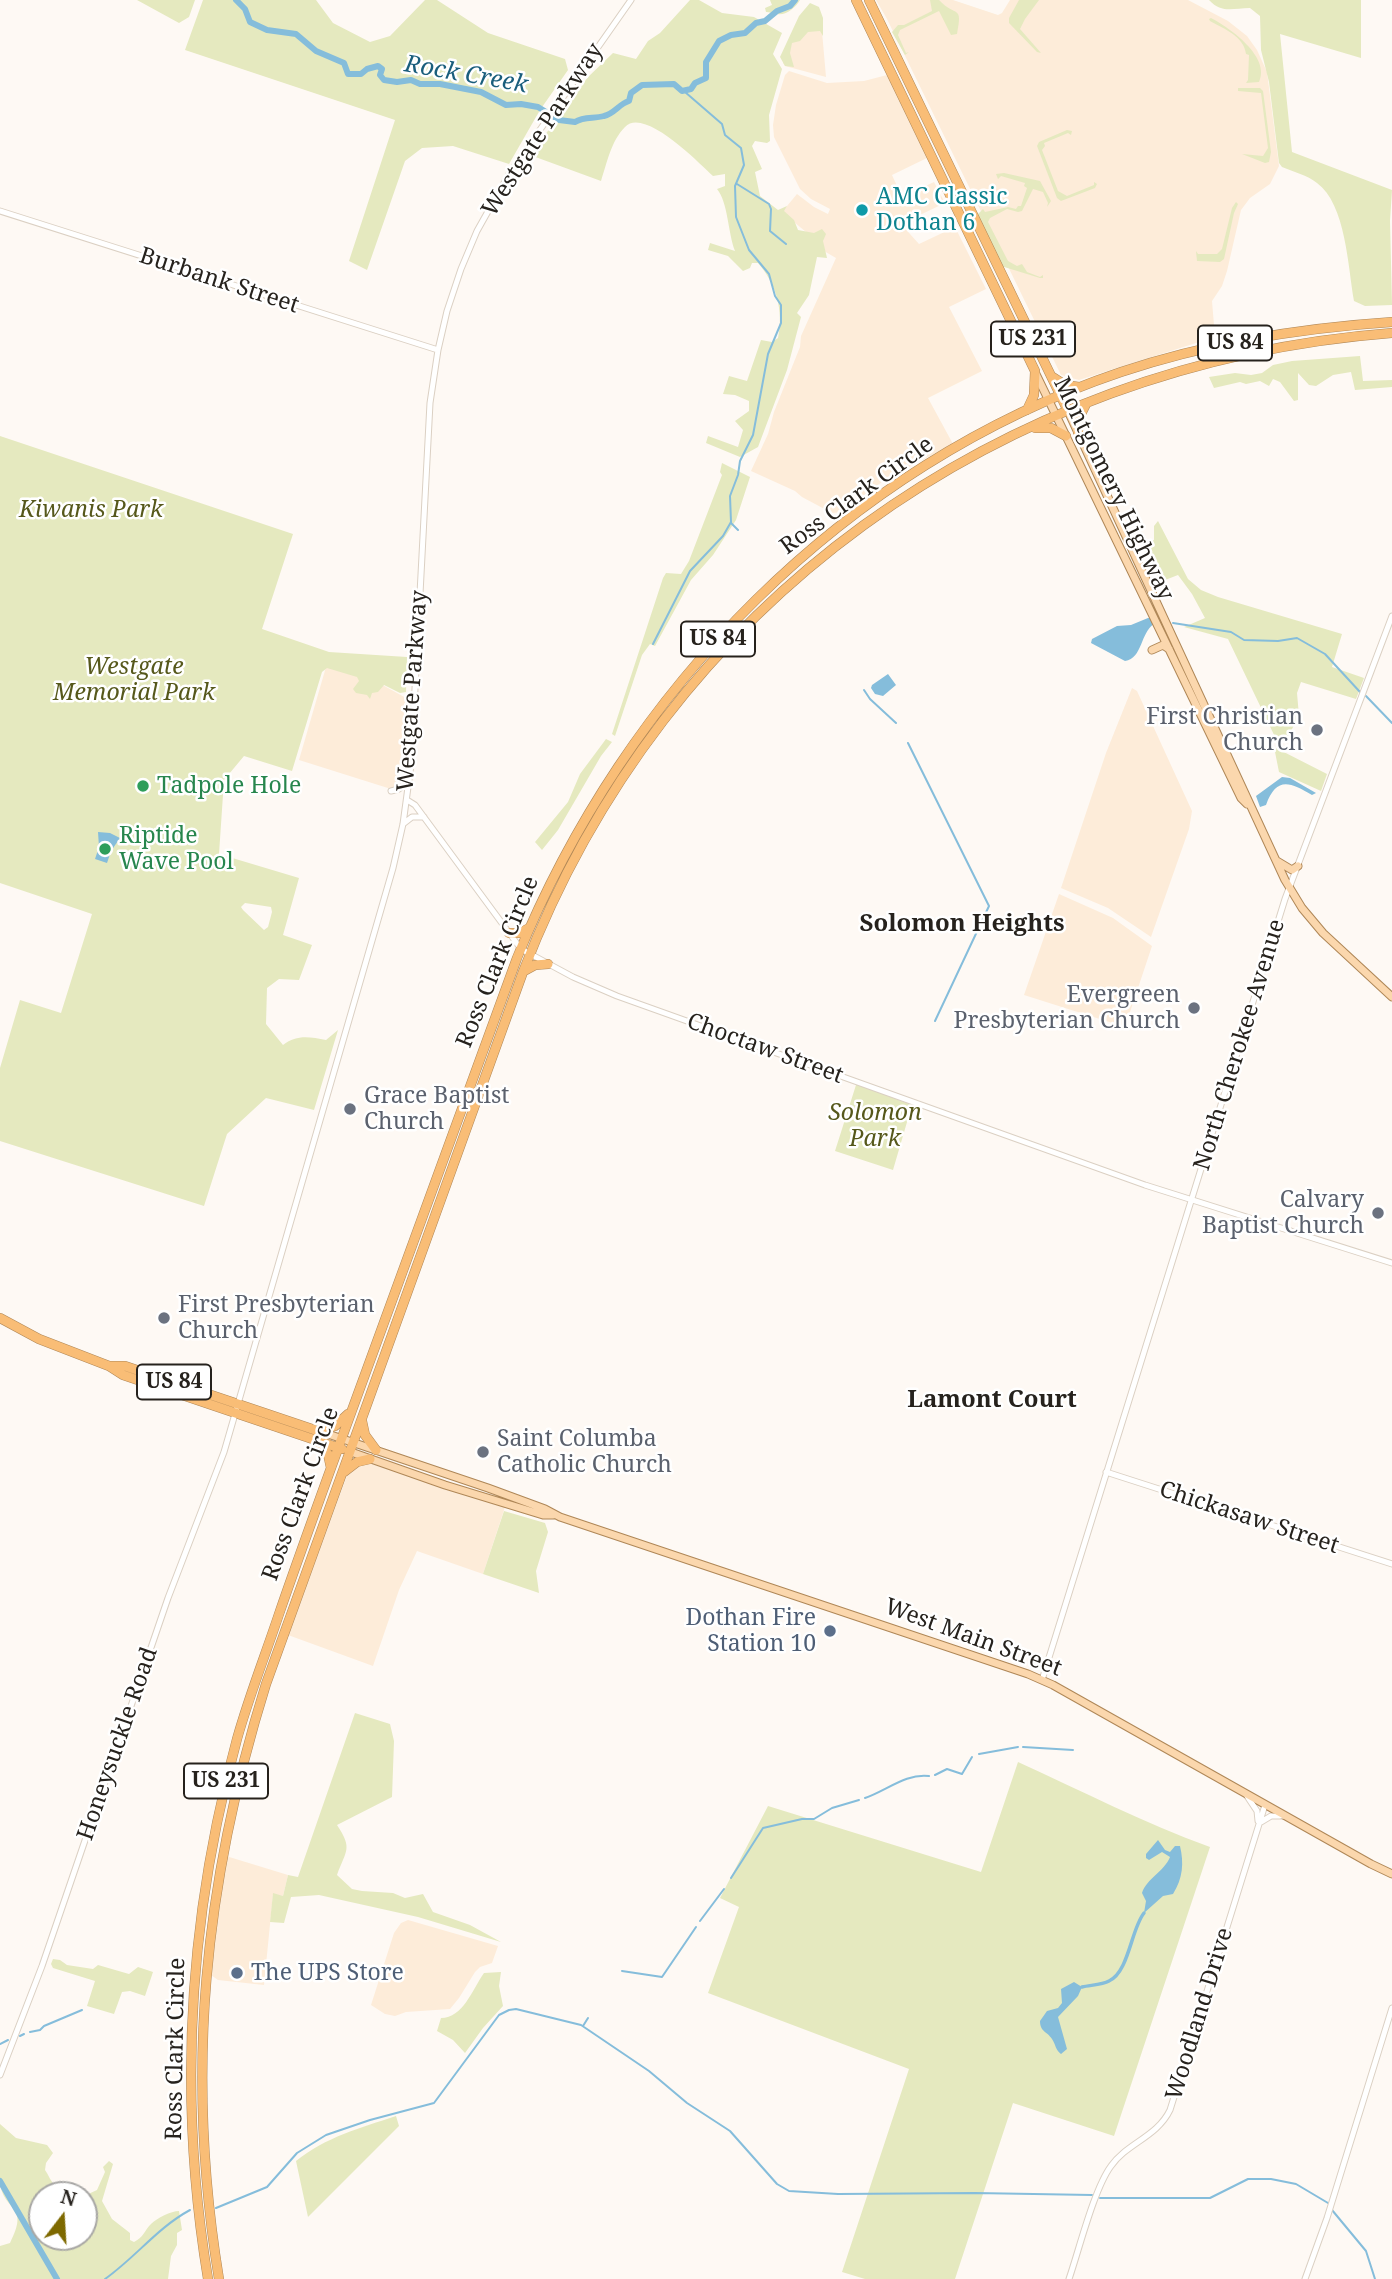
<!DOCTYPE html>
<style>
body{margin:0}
#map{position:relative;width:1392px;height:2279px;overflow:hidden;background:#fef9f4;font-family:"Noto Serif",serif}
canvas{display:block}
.north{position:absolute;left:28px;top:2181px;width:70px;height:70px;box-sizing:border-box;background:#fff;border:2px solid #a8a7a5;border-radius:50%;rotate:17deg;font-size:19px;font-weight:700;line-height:28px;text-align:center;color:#26221d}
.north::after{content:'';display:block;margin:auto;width:24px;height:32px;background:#7e6900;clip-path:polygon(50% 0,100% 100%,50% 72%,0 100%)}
</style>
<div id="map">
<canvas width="1392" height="2279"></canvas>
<div class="north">N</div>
</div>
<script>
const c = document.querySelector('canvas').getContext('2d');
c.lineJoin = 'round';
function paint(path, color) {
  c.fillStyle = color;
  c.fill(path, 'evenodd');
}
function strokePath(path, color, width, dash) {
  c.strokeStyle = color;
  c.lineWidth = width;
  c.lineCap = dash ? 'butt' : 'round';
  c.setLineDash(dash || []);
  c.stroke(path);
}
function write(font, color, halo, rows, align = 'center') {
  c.font = font + ' "Noto Serif",serif';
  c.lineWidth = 5;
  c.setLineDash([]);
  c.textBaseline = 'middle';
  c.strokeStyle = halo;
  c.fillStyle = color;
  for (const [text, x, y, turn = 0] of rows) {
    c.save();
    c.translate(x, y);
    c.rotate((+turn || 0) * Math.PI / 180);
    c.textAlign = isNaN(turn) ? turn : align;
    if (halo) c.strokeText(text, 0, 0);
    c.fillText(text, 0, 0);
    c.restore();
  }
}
const built = new Path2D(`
 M876,0H953L998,15L1002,13L1010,0H1188L1228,21L1247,36L1257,50L1267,72L1279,166L1270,184L1250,198L1241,210L1227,271L1222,286L1212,301L1215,337L1079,380L1061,375L887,19Z
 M821,20L826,77L785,66L783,63L799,22Z
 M789,71L827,83L864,81L887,75L927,158L892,175L902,197L934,182L945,203L901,224L919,244L955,227L986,289L949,307L982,371L928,398L953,444L886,479L842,512L832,513L802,497L795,491L751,471L768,434L774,412L800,347L801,336L836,258L817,247L818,242L782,212L797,194L814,207L828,214L830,209L811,199L800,189L774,137L773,125L776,105L785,75Z
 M326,667L379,683L406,698L398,785L391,789L299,760Z
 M1132,688L1137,691L1192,811L1189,829L1151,937L1108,908L1061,888L1106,753Z
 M1059,894L1113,918L1152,946L1125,1027L1024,995Z
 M371,1462L505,1507L483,1574L417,1551L399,1590L373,1666L288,1635L348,1473L352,1468Z
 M226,1856L288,1875L283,1896L273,1894L264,1985L218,1980L211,1975L219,1896Z
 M408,1920L498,1946L492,1963L480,1967L475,1972L459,1998L450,2009L406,2012L395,2016L385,2014L371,2005L394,1933L401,1923Z`);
const green = new Path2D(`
 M137,0H195L189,17L179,23Z
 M203,0H316L333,23L370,42L390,36L425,0H437L488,33L565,59L568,70L540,110L509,164L453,146L422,148L405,161L367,270L349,261L395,120L185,50Z
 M690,0H699L722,13L754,17L782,33L773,54L782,69L769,115L770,141L767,143L755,141L752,146L762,169L755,172L760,196L778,210L787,206L784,211L794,220L798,230L814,233L822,229L826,234L823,241L827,258L817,257L809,295L797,313L801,317L787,370L758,447L740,457L706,443L708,436L738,447L743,430L735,421L749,411V401L735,395L723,394L729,376L747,381L761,340L772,342L778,338C784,310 776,284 758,263H752L750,268L743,271L728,256L708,250L710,243L735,251C728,233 728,202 717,189L725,186V174L713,176C700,164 644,106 625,127C611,141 607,163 601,181L530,155L588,77L613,53L636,59L648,41L660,33Z
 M770,0H800C796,7 786,16 777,14C773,14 770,12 766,12L765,8L772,5Z
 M930,0H939C956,18 963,4 957,34L951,35L939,11L900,30L898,35L906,53L909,52L905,55L892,32L898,25H904L932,11Z
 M1019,0H1039L1025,19L1020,29L1041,53L1037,52L1009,23V18Z
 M1209,0H1361V58L1280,34L1292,152L1392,190L1390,221L1392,305L1365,306L1354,301C1348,268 1346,204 1317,183C1307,175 1294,172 1282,167L1279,163L1269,82L1261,50L1260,16L1250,8C1233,8 1222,14 1209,0Z
 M810,3L819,7L823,18V36L820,31L808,32L800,41L792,43L790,53L794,67L785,66L780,57L799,16Z
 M1211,18C1230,28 1271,57 1259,82L1246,83L1248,80L1249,55L1246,54C1244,36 1224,29 1210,21L1209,19Z
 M1238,88H1260L1263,91L1271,152L1269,162L1265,163L1242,154L1263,156L1268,148L1261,93L1238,91Z
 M1067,130L1072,131L1071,135L1068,133L1044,143L1045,146L1042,150L1058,191L1067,196L1094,185V182L1097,184L1095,188L1061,201L1057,198L1037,146L1039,142Z
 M1004,173L1040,181L1051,201L1047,207L1048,203L1043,192L1033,189L1022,211L1018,212L1007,209L990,218L988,222L1008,261L1017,266L1022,264L1027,272L1040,277L1043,275V278H1040L1001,266L978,214L983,209L985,212L1008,207L1016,209L1018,206H1021L1027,188L1024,186L1025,183L1001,176L998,179L996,174Z
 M1236,202L1238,204L1234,213L1224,259L1220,262L1197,261L1196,251L1198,254H1217L1222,249L1232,208Z
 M1360,356L1363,381L1392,380V387L1355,390L1351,372L1333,375L1316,386L1309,385L1298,373V400L1294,401L1280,382L1273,379L1269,386L1260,381L1246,384L1240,382L1214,388L1209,377L1235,373L1251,375L1262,373L1273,365L1292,361Z
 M0,436L293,534L262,629L329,652L407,657L406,692L400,693L384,685L378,692L372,693L370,699L367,695L356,693L353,689L359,681L357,677L327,668L322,672L292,771L244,756L224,780L219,854L299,878L283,935L312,945L299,980L279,979L267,988L266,1024L283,1045C297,1034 310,1037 326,1040L338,1030L314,1110L266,1098L227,1134L204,1206L0,1141V1068L20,1000L61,1013L92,914L0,883ZM245,903L271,907L272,912L268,927L264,930L243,910L241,907Z
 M722,463L750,477L736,520L713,555L691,580L655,646L650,644L642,655L615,736L612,734L663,578L666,573L681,574L689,561L722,475L720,472Z
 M1158,521L1188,579L1201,590L1218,597L1342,634L1332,667L1364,678L1356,699L1301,682L1297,693L1299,716L1285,742L1276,739L1228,639L1184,627L1205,618L1192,594L1178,575L1160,582L1142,546L1154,540V526Z
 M606,739L612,742L601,756L558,830L542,850L535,842L568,802L580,774Z
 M1274,747L1327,774L1321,791L1279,772Z
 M856,1085H859L912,1105L893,1170L835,1151Z
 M504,1511L545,1523L548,1532L536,1571L539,1593L483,1574Z
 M355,1713L390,1724L394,1741L392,1797L337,1825C353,1849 346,1850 337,1875L352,1889L362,1891L393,1893L405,1898L423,1894L433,1912L470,1925L501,1942L418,1917L319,1895L291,1897L284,1923L270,1922L273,1893L283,1896L288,1875L298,1877Z
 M1018,1762C1082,1791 1144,1823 1210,1847L1114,2136L1013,2103L955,2279H865L842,2272L909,2069L708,1993L739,1907L720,1898L768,1806L981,1872Z
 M53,1959L60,1960L67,1965L93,1969L98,1965L129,1974L138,1967L153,1972L145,1996L130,1991L122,1992L114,2014L87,2006L95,1981L53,1968L51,1964Z
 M501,1972L499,1986L503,2006L483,2028L465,2053L453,2040L437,2031L441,2018C463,2018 472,1990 484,1973Z
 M396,2116L399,2126L308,2217L296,2161C326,2137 360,2128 396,2116Z
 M0,2124L16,2138L47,2145L53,2153L46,2163L45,2170C48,2174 51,2182 55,2185C62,2190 72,2187 82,2195H42V2237H84V2196L97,2190L105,2172L103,2167L109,2161L113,2164L102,2201L112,2219L130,2233V2240L134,2242C144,2237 144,2231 151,2224C157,2218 171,2211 179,2211L182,2230L177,2233V2245L171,2256L168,2279H0V2246L10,2243C30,2204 5,2213 0,2184C0,2166 0,2143 0,2124Z`);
const water = new Path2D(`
 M1148,618H1151L1154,624C1140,633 1143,658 1125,661L1091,643L1092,639L1117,626L1131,625Z
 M888,674L896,685L883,696L875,694L871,688L872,685Z
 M1282,777L1290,778L1316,793L1312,795C1289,781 1276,777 1266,805L1260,807L1256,796Z
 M98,832L110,833L120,838L111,851L107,863L95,859L99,847Z
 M1158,1840L1165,1850L1170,1852L1175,1846H1180C1184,1863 1183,1878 1173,1894L1163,1896L1144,1913L1146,1901L1142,1893C1147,1878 1164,1872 1170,1857L1162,1852L1149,1860L1146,1858V1854Z
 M1074,1982L1082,1987L1078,1996L1058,2017L1067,2049L1061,2054C1055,2049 1056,2045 1052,2039C1047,2031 1040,2032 1040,2021L1047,2011L1058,2008L1062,2003L1061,1989Z`);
const stream = new Path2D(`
 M737,184L769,204L771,209L770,231L786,244
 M731,523L738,530
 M1173,623L1231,632L1244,640L1278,641L1297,638L1325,654L1360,692
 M653,644L690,571L723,536L731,522L730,496L738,475L740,461L753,435L768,354L781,323V305L775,296L769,274L749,250L736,217L735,186L744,165L741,148L725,135L722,124L685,92
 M864,690L870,699L896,723
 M1366,696L1392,723
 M908,743L989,906L935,1021
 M1023,1747L1073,1750
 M979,1754L1018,1747
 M935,1775L947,1769L962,1774L972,1757
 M865,1798C886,1791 906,1773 929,1776
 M731,1878L763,1828L802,1819H814L832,1808L859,1800
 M700,1921L724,1889
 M622,1971L662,1977L696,1927
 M583,2026L588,2018
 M30,2032L40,2030L44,2026L82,2010
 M20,2036L24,2034
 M0,2044L8,2040
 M1100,2198H1210L1248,2179H1271L1296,2184L1328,2203
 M216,2208L267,2187L297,2153L326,2135L370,2120L434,2103L499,2015L509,2010L516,2009L581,2025L649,2071L687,2103L730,2131L777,2184L789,2191L838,2194L975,2193L1092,2195
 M1332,2210L1366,2251L1375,2279
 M105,2279C136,2257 157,2228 190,2210`);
const canal = new Path2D(`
 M1082,1987C1090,1985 1102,1985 1109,1981C1129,1972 1131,1929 1144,1913`);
const river = new Path2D(`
 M236,0L245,9L250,22L267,30L296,34L316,51L344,63L348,74H361L367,69L378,66L382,69L380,75L384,80L397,82L411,80L420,84H440L481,92L506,105L521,104L538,107L559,120L575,122C584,116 594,119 604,116C614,114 619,104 629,101L631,93L642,85L674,84L682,91L691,89L695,83L706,78V62L719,41L731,35L745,33L756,23L765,21L777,11L790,6L795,0
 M0,2181L57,2279`);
const secondary = new Path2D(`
 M0,211L438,350
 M391,791L399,789L409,779
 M407,800L415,805L521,949L573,977L617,996L1145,1185L1392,1263
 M403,824L412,817H424
 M1106,1472L1392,1564
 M1042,1680L1285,899L1392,616
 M1247,1796L1257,1811L1258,1821
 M1261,1822L1271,1816H1284
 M0,2075L42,1966L168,1598L224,1452L393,868L403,824L411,765L430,403L438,350L447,311L461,269L477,231L509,174L631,0
 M1069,2279C1079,2250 1094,2189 1111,2166C1127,2143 1157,2137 1170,2110L1265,1805
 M1305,2279L1327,2218L1392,2008`);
const primary = new Path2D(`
 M1035,372L1241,798L1247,804
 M1068,411L1285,880L1302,908L1323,933L1392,997
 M1152,650L1163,645L1169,649
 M1277,861L1292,870L1298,866
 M319,1431L488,1488L545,1509L560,1517L1028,1674L1053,1685L1371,1864L1392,1874
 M351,1452L445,1485L543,1515H553`);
const highway = new Path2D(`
 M856,0L1035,371L1034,395L1027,410
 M869,0L1068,411
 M1051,376L1065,385L1079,387
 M1035,428H1051L1066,436
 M1078,432L1079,418L1086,404
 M509,933H520L529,928
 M524,971L535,965L548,964
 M0,1318L39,1339L109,1366L123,1375L342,1449
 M111,1366H125L318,1431L335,1426L348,1414
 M362,1421L365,1435L376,1450
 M316,1441L328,1454L331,1468
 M344,1472L357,1462L370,1459
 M208,2279C178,2098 189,1915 237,1739C249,1696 265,1656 279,1614C300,1553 322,1493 344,1432C401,1274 458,1116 517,958C625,691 845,465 1121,372C1208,343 1301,328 1392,322
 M219,2279C185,2072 204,1883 266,1684L523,972C664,603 1000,363 1392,333`);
const markers = [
 [862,210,7,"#0f9aa8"],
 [1317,730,7,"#6b7280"],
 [143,786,7,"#2e9e5b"],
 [105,849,7,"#2e9e5b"],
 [1194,1008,7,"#6b7280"],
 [350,1109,7,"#6b7280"],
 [1378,1213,7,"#6b7280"],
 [164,1318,7,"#6b7280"],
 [483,1452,7,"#6b7280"],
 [830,1631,7,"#5c6f8a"],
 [237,1973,7,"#5c6f8a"]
];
const shields = [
 [1033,339,84],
 [1235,343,74],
 [718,639,74],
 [174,1382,74],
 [226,1781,84]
];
const shieldNames = [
 ["US 231",1033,339],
 ["US 84",1235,343],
 ["US 84",718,639],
 ["US 84",174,1382],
 ["US 231",226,1781]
];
const streetNames = [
 ["Westgate Parkway",543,130,-57],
 ["Burbank Street",219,281,18],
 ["Montgomery Highway",1113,489,64],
 ["Ross Clark Circle",857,496,-36],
 ["Westgate Parkway",413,691,-86],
 ["Ross Clark Circle",498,962,-68],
 ["North Cherokee Avenue",1240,1045,-73],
 ["Choctaw Street",765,1049,20],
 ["Ross Clark Circle",301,1494,-70],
 ["Chickasaw Street",1249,1518,18],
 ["West Main Street",973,1638,20],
 ["Honeysuckle Road",118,1744,-71],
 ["Woodland Drive",1200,2014,-73],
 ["Ross Clark Circle",176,2049,-89]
];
const cultureNames = [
 ["AMC Classic",876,197],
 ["Dothan 6",876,223]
];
const parkNames = [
 ["Kiwanis Park",91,510],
 ["Westgate",134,667],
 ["Memorial Park",134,693],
 ["Solomon",875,1113],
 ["Park",875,1139]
];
const worshipNames = [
 ["First Christian",1303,717],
 ["Church",1303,743],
 ["Evergreen",1180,995],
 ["Presbyterian Church",1180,1021],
 ["Grace Baptist",364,1096,"left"],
 ["Church",364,1122,"left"],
 ["Calvary",1364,1200],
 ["Baptist Church",1364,1226],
 ["First Presbyterian",178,1305,"left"],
 ["Church",178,1331,"left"],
 ["Saint Columba",497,1439,"left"],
 ["Catholic Church",497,1465,"left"]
];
const leisureNames = [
 ["Tadpole Hole",157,786],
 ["Riptide",119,836],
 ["Wave Pool",119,862]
];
const serviceNames = [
 ["Dothan Fire",816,1618],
 ["Station 10",816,1644],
 ["The UPS Store",251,1973,"left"]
];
const waterNames = [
 ["Rock Creek",466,75,10]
];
const neighbourhoodNames = [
 ["Solomon Heights",962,924],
 ["Lamont Court",992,1400]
];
paint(built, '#fdecd9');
paint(green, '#e5e9bf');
paint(water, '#85bddb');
strokePath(stream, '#85bddb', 2);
strokePath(canal, '#85bddb', 3.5);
strokePath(river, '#85bddb', 6);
strokePath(secondary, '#dbd0c3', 7);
strokePath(primary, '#af8757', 9);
strokePath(highway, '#af8757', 10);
strokePath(secondary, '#fff', 5);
strokePath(primary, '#fbd7ad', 7);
strokePath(highway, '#f9bd76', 9);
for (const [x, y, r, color] of markers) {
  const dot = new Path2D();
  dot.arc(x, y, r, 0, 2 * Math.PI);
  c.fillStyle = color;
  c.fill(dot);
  strokePath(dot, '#fff', 2.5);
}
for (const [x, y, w] of shields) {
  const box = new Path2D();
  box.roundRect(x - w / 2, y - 17.5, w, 35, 5);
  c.fillStyle = '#fff';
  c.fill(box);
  strokePath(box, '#26221d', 2);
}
write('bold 21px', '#26221d', null, shieldNames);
write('23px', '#26221d', '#fff', streetNames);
write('23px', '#0d838f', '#fff', cultureNames, 'left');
write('italic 23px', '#56581b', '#fff', parkNames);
write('23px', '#5b616d', '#fff', worshipNames, 'right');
write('23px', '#27864d', '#fff', leisureNames, 'left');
write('23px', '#4e5e75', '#fff', serviceNames, 'right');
write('italic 24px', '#1a5e7c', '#fff', waterNames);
write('bold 24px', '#26221d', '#fff', neighbourhoodNames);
</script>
